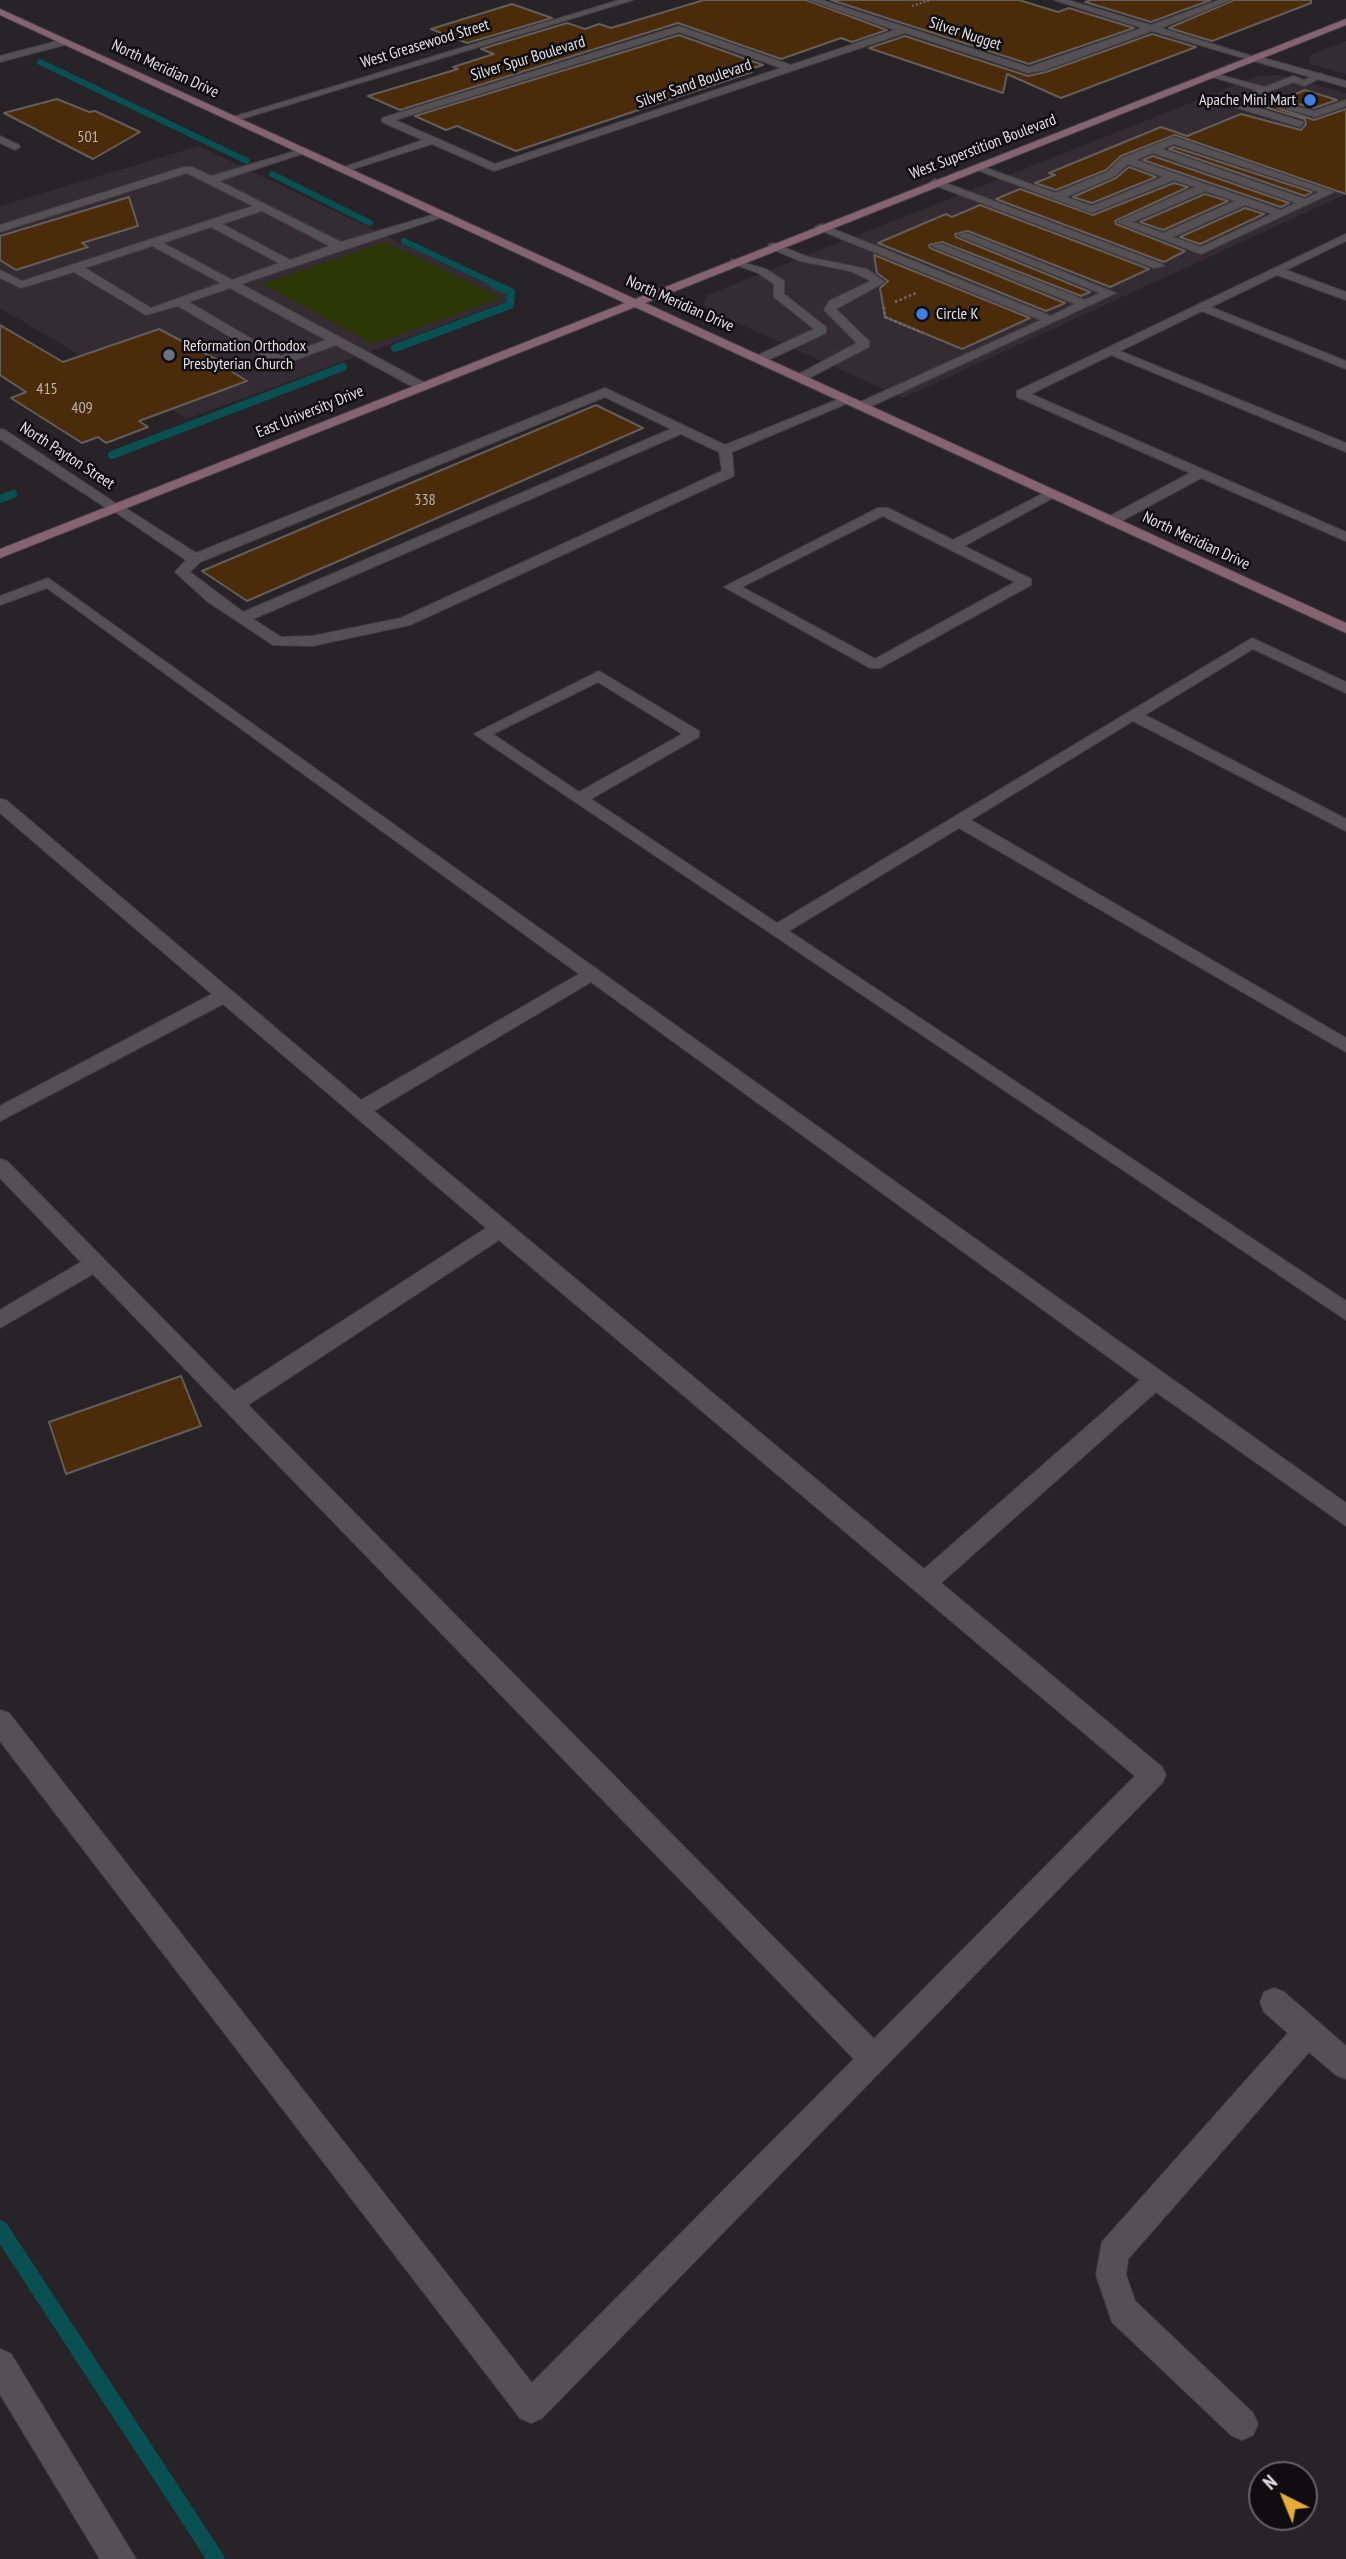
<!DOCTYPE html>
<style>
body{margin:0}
#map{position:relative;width:1346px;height:2559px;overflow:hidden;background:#272327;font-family:"PT Sans Narrow",sans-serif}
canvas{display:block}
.north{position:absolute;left:1248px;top:2461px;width:70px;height:70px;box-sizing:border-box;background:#0f0d0f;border:2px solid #646163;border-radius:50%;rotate:317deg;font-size:19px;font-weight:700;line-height:28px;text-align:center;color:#e3e0e2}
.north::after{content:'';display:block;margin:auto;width:24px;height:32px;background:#e5ad35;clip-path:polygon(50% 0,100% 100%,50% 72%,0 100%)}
</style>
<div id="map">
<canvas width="1346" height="2559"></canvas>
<div class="north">N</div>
</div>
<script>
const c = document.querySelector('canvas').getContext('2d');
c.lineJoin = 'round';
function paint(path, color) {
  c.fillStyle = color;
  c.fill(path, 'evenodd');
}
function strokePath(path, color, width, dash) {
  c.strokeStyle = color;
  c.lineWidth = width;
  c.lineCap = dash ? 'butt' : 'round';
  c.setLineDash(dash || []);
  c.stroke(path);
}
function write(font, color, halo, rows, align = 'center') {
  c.font = font + ' "PT Sans Narrow",sans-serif';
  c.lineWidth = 5;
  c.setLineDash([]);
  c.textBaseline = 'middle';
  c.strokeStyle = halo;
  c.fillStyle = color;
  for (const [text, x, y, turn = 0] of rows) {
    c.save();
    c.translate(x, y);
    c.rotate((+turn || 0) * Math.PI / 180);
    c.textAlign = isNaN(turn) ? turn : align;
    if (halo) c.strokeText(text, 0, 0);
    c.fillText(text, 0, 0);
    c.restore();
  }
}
const built = new Path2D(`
 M1346,41V74L1310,64L1308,56Z
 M1281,75L1346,93V109L1298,130L1346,188V194L903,398L711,311L703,303L707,295L1258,76Z
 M199,146L516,298L187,419L0,308V206Z`);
const green = new Path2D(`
 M385,242L502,298L373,344L262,284Z`);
const streamFar2 = new Path2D(`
 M40,62L247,161
 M272,174L370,223
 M404,241L497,285`);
const streamFar1 = new Path2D(`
 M395,348L510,305L511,292L493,284
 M112,455L343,367
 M0,499L13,494`);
const stream = new Path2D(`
 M0,2229L216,2559`);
const building = new Path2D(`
 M704,0H806L887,30L852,42L841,38L781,59L678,23L400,110L368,96L458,69L453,67L494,54L481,49L567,23L585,29L599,24L611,28Z
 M831,0H1019L1058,12L1069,8L1134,28L1029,64Z
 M1091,0H1211L1151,22L1085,2Z
 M1234,0H1311V3L1212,41L1169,28Z
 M512,4L552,18L467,43L431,29Z
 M1152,34L1196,47L1061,98L1007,74L1003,93L869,48L905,36L1028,76L1046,72Z
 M679,35L763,65L746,70L752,72L516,151L457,126L446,130L415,116Z
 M1305,90L1337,100L1314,108L1286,101L1278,108L1314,120L1346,109V194L1175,135L1121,156L1106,170L1056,190L1035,183L1055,175L1049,173L1161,127L1187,136L1241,114L1301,130L1306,124L1305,119L1265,107Z
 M57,99L89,112L95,111L140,132L93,159L4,113Z
 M1174,147L1312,192L1305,196L1169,149Z
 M1153,156L1289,203L1281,207L1143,160Z
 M1129,167L1156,177L1092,203L1073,197L1116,178Z
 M1174,183L1188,187L1115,221L1116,224L1185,251L1164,262L996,199L1020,189L1093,215Z
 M1205,194L1228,201L1163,230L1140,222Z
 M129,197L138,226L82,243L88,247L16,270L0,260V236Z
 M980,205L1149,269L1110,287L968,231L955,234L956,237L1090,292L1081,296L942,242L929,245L930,248L1065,303L1046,311L878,243L946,214L952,217Z
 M1245,208L1264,214L1200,244L1180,237Z
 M874,255L1030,318L962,349L885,317L880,288L888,281L877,273Z
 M0,325L63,362L159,329L227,365L223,366L247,381L139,421L148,427L106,443L98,437L82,443L11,398L26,392L0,375Z
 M596,405L643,428L247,601L202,571Z
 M181,1376L201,1426L66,1474L49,1422Z`);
const pathFar1 = new Path2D(`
 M912,6L931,0`);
const path = new Path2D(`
 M895,302L916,293
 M884,307L885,317L923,333`);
const lane = new Path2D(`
 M809,0H822L1029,67L1142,28L1054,0H1068L1151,25L1219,0H1231L1161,28L1258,58L1250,60L1152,31L1045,70L1028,73L905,33L494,171L432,144L347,171L338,169L423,140L382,122V118L679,26L791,65L895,30ZM679,32L781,68L495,164L395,120Z
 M1209,72L1265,87L1293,76L1304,80L1320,73L1325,76L1304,86L1293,82L1242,103L1304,122L1300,127L1228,105V101L1256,90L1209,76Z
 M1346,100V106L1315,117L1280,107L1285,104L1314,111Z
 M1174,137L1334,192L1201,254L1117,222L1195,187L1174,180L1092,213L969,167L978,165L1056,193L1107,172L1122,158ZM1174,144L1319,192L1305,199L1162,149ZM1153,153L1296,203L1281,210L1136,160ZM1128,164L1163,177L1092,206L1066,197L1115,176ZM1205,191L1235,201L1163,233L1133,222ZM1245,205L1272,214L1201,247L1173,237Z
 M299,150L308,152L219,181L341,242L439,213L449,215L241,284L425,383V389H417L336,345L284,364H276L178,306L146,315L74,272L21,288L0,278V270L22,281L253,206L187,173L0,232V225L184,167H192L211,176ZM262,211L330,246L290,260L222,224ZM211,227L279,263L232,280L163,243ZM152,246L221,283L151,308L85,268ZM230,288L326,340L281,356L189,302Z
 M935,179L1162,264L1164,266L1154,268L931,184L930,182Z
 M821,224L1051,316L1075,304L931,246L941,244L1085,300L1100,293L957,235L967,233L1116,293L863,410L857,406L858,403L1041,320L817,229L815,227Z
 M1346,234V241L1286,270L1346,292V300L1277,275L1211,307L1346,361V369L1202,311L1120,351L1346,443V452L1111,355L1031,394L1346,532V541L1201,478L1116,524H1106V518L1190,473L1017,397V391Z
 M773,243L808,257L867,269L885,282L836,309L869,341V347L801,382L797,381V375L857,343L824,310L829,301L871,281L850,271L800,261L769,248V244Z
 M731,259L766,269L784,281V294L826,327V333L764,362H756V356L814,329L774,297V284L758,273L731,263Z
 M605,388L725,445L844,397L855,400L732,452L734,476L410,625L312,646L273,645L208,602L175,572L186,560L109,508L121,505L196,553ZM605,397L671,429L243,612L190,572L200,562ZM681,434L719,452L722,471L401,618L312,636L281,637L253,619Z
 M1048,491L1060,494L964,546L1031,579V585L880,668H870L724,587L878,508H888L953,540ZM883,516L1015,582L875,659L742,587Z
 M48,578L1346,1503V1526L1156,1392L941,1583L1162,1767L1166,1775L1162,1783L542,2418L531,2423L520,2418L0,1741V1710L9,1713L532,2383L854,2059L93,1274L0,1328V1310L81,1262L0,1178V1159L7,1161L234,1391L486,1228L223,1004L0,1121V1106L212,994L0,813V799L6,800L361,1100L579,974L47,588L0,605V596ZM591,982L1140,1380L924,1569L374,1111ZM499,1240L1135,1776L874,2039L248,1405Z
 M1252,638L1346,682V693L1253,649L1145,715L1346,819V831L1133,721L971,820L1346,1038V1052L959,828L789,931L1346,1301V1320L474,734L599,671L699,731V737L591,799L777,923ZM598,682L682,734L579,792L493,734Z
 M1274,1988L1284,1992L1346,2046V2079L1336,2075L1309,2052L1128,2259L1126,2275L1135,2301L1253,2413L1258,2424L1253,2435L1242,2440L1231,2435L1112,2322L1096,2275L1102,2242L1288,2033L1264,2012L1260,2002L1264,1992Z`);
const street = new Path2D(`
 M619,0H633L235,121L226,119Z
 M65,39L68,44L0,62V56Z
 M1253,55L1346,81V87L1250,60Z
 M0,136L19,145L20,147L15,150L0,143Z
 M0,429L5,430L123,508L111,511L0,439Z
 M0,2349L11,2354L136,2559H100L0,2394Z`);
const secondary = new Path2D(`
 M0,9L635,299L1346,19V25L645,303L1346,623V633L635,307L0,558V549L625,303L0,15Z`);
const markers = [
 [1310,100,7,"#3f7fe0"],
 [922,314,7,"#3f7fe0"],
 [169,355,7,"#6b7280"]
];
const farStreetnames = [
 ["Silver Nugget",965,34,18],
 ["West Greasewood Street",425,44,-17],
 ["Silver Spur Boulevard",528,59,-17],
 ["North Meridian Drive",165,69,25],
 ["Silver Sand Boulevard",694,84,-19],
 ["West Superstition Boulevard",983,147,-21],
 ["North Meridian Drive",680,304,24],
 ["East University Drive",310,412,-22],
 ["North Payton Street",67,456,33],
 ["North Meridian Drive",1196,541,25]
];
const farPoinames = [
 ["Apache Mini Mart",1296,100,"right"],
 ["Circle K",936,314],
 ["Reformation Orthodox",183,346],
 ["Presbyterian Church",183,364]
];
const numberNames = [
 ["501",88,137],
 ["415",47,389],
 ["409",82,408],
 ["338",425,500]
];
paint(built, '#342b33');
paint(green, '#2d3705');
strokePath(streamFar2, '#085051', 6);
strokePath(streamFar1, '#085051', 8);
strokePath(stream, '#085051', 17);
paint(building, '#4a2c0a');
strokePath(building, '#635e5a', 2);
strokePath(lane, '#433f42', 2);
strokePath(street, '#433f42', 2);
strokePath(secondary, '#433f42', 2);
strokePath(pathFar1, '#6f6b6e', 2, [2, 2]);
strokePath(path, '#6f6b6e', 2.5, [2.5, 2.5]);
paint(lane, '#545054');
paint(street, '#545054');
paint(secondary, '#86646f');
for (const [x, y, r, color] of markers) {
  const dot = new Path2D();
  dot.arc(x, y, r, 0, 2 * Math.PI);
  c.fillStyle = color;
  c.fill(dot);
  strokePath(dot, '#0f0d0f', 2.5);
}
write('16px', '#e3e0e2', '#0f0d0f', farStreetnames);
write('16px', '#e3e0e2', '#0f0d0f', farPoinames, 'left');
write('16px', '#bdb3ac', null, numberNames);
</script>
